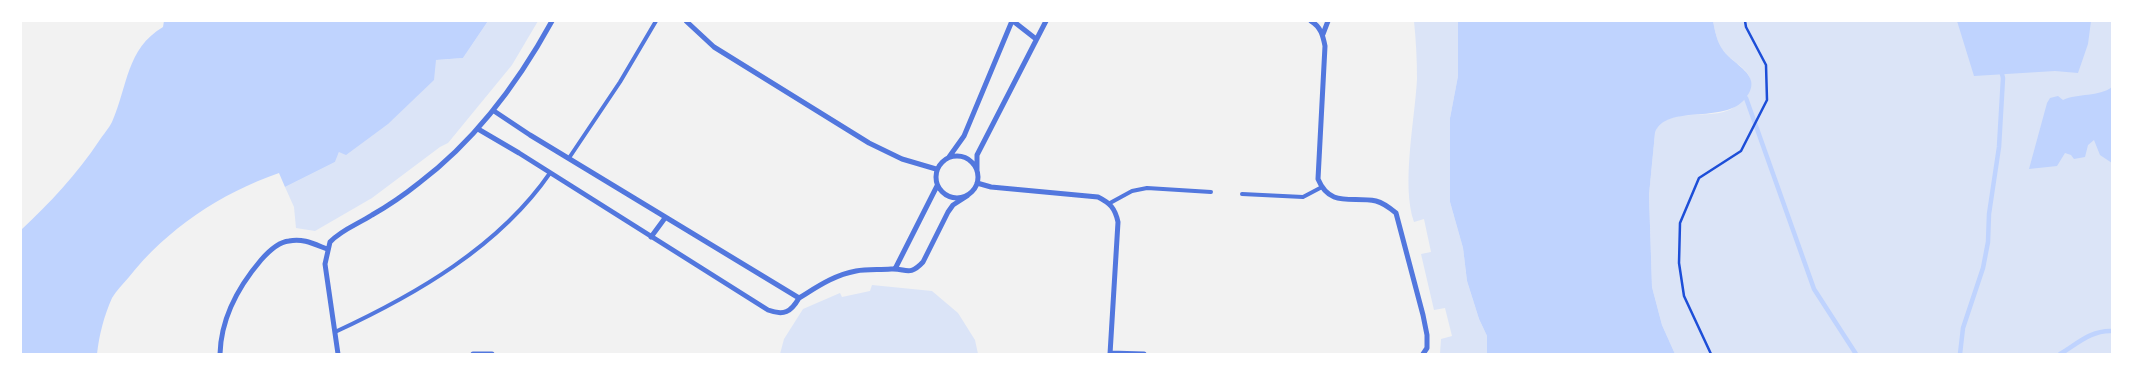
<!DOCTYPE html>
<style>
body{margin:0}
#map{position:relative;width:2133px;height:375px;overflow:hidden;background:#f2f2f2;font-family:"PT Sans Narrow",sans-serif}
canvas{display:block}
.frame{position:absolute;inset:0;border:22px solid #fff;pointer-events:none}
</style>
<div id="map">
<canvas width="2133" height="375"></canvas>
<div class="frame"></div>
</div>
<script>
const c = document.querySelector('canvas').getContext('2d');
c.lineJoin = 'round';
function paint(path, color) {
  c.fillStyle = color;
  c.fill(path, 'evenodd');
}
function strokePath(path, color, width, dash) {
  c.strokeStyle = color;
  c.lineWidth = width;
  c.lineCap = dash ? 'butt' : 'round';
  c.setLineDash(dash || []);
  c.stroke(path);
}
const green = new Path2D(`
 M488,21H538L512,65L448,143L440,147L372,198L315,231L296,228L294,207L285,187L335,162L339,152L436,60L463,58Z
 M1414,21H1458V76L1450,118V202L1463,248L1467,281L1479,319L1487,336V354H1440L1441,339L1452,336L1445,308L1434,310L1421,254L1431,252L1424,219L1414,222C1401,185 1415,119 1417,79C1417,60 1416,41 1414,21Z
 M1713,21H2112V354H1675L1662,325L1652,287L1649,195L1655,133C1664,106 1708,120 1729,110C1732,109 1735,106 1738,103C1742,101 1745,99 1747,96C1760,70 1735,67 1723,50C1717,42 1715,31 1713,21Z
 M872,285L932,291L958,313L975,340L978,354H780L784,339L803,309L840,293L842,297L870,291Z`);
const water = new Path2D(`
 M164,21H488L463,58L436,60L434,80L388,124L346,155L339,152L335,162L285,187L279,173C221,193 167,229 129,277C123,284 116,291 112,298C104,316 99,335 97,354H21V230C50,203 77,174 99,141C103,135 109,128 112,122C128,86 126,49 163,27Z
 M1458,21H1713C1715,31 1717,42 1723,50C1734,66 1765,75 1745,99C1723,125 1666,103 1655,133L1649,195L1652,287L1662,325L1675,354H1487V336L1479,319L1467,281L1463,248L1450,202V118L1458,76Z
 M1957,21H2091L2088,44L2078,73L2055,71L1974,76Z
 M2112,87V163L2100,155L2094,140L2088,145L2085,157L2074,159L2071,155L2065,153L2057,166L2029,169L2047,103L2050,98L2058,96L2063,100C2078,93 2099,97 2112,87Z`);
const stream = new Path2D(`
 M1746,98L1814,289L1856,354
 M1960,354L1963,328L1983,268L1988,242L1989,214L1999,147L2003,78L2001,70
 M2060,354C2077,344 2091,330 2112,331`);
const path = new Path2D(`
 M1711,354L1684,296L1679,263L1680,223L1699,178L1741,151L1767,100L1766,65L1746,27L1745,21`);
const service = new Path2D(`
 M569,158L620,82L656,21
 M1242,194L1303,197L1322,187
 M1110,203L1132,191L1147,188L1211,192
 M335,332C415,295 499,247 550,173`);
const minor = new Path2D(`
 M686,21L714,47L869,143L902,159L936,169
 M1013,21L1036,39
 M1311,21C1321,27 1323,36 1325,46L1318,179C1330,208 1352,196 1376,201C1384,203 1390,208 1396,213L1423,315L1427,335V348L1423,354
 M1323,34L1328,21
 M478,129L519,153L768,310C784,316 791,312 799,298L530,135L494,111
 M936 177a21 21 0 1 1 42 0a21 21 0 1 1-42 0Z
 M949,157L964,136L1012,21
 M977,171V155L1046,21
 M977,183L991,187L1098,197C1110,203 1115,208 1118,222L1110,354
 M651,237L665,218
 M895,269L937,186
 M799,298C817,287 834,275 856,271C867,269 879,270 891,269C906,268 909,277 923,262L948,212L953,205L967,196
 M1110,353L1144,354
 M220,354C221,317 238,287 261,260C268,252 278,242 289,241C303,238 314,244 327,249
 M338,354L325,264L330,242C341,230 358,224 372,215C388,206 404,195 419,183C476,140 518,83 552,21
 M473,354H492`);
paint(green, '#dbe4f7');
paint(water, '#bfd3fe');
strokePath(stream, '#bfd3fe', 4.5);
strokePath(path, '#1d4ed8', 2.5);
strokePath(service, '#5277de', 4);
strokePath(minor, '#5277de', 5);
</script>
